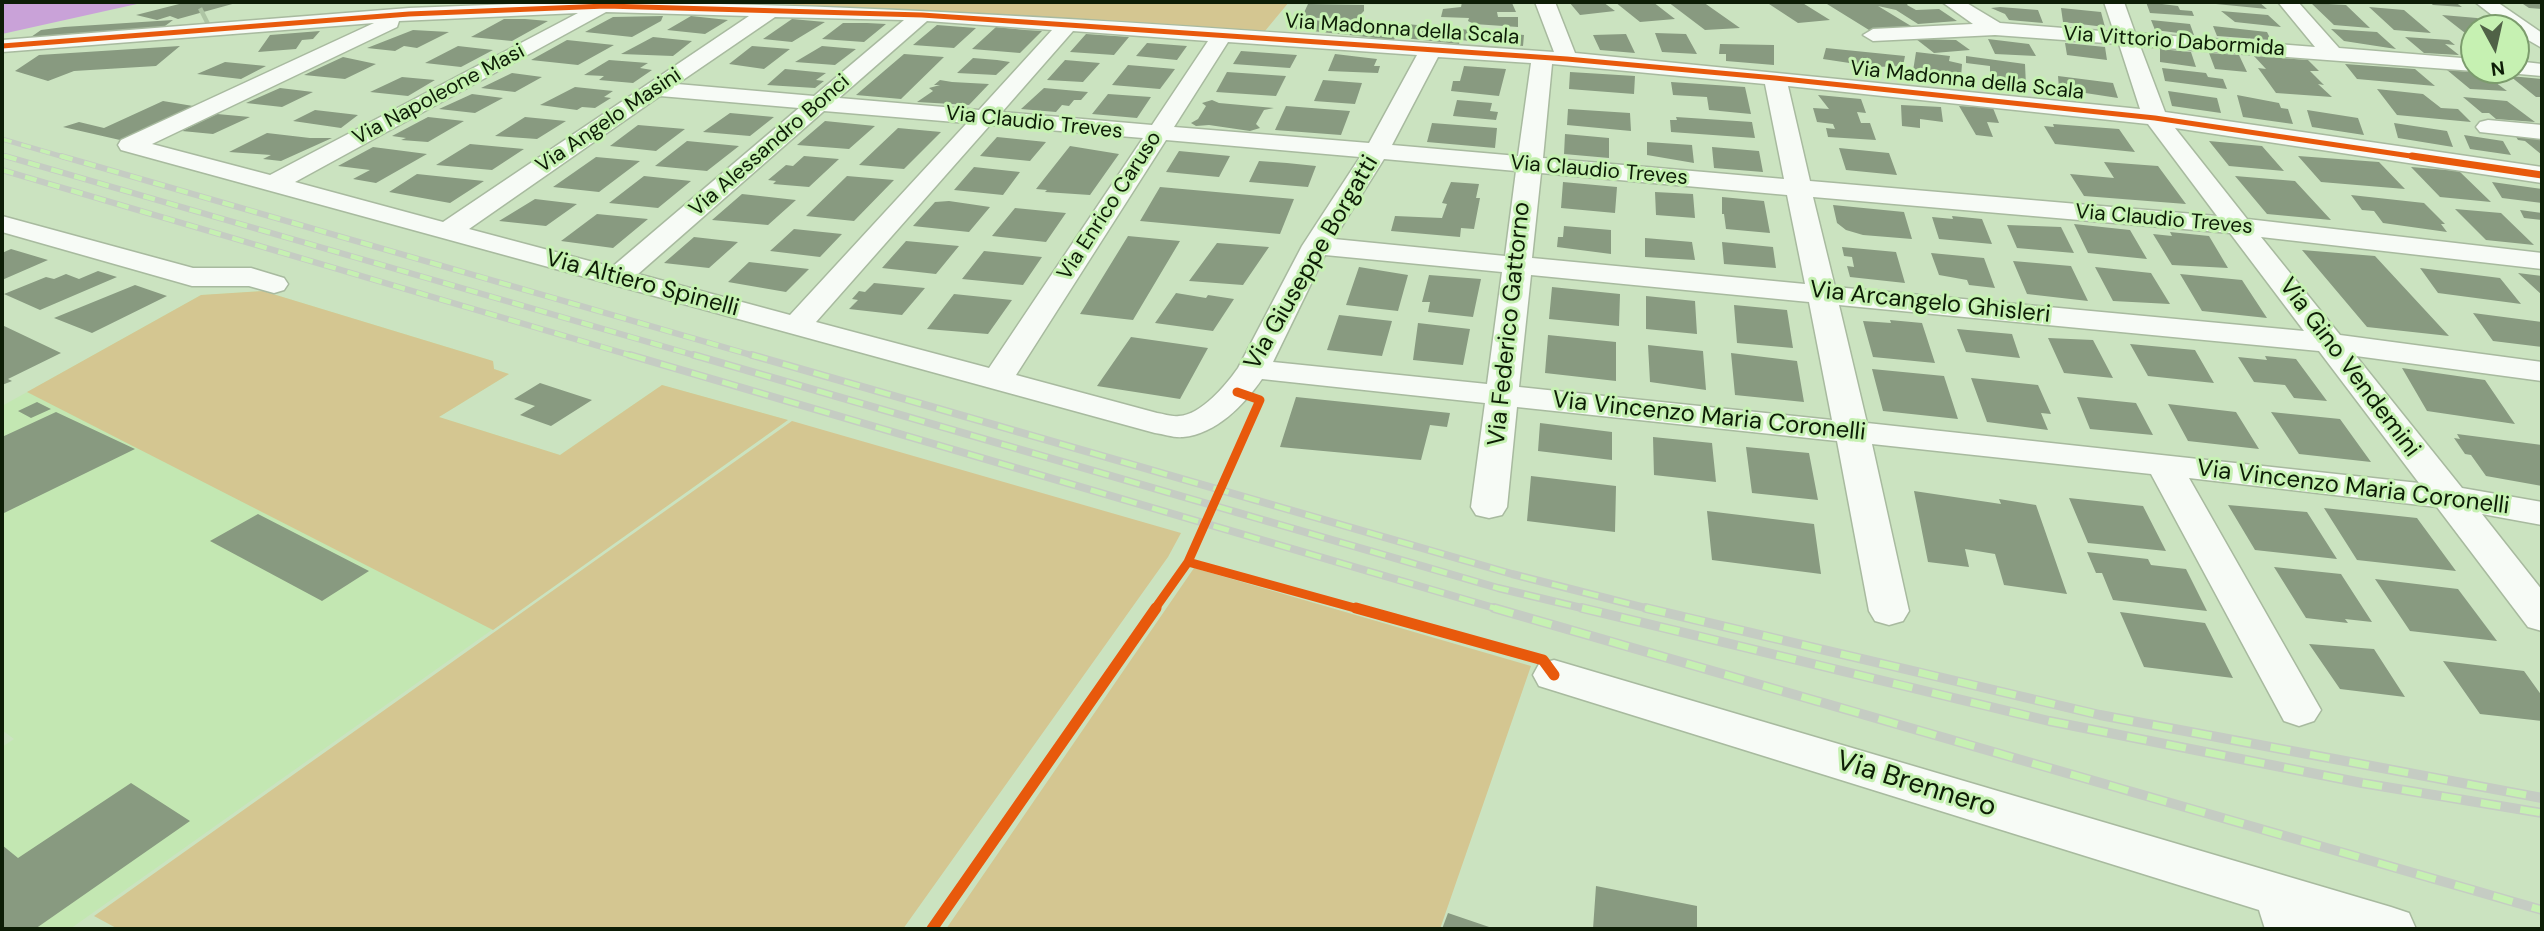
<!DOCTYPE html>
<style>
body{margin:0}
#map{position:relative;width:2544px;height:931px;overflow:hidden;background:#cbe3c0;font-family:"DM Sans",sans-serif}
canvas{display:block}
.frame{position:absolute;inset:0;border:4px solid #0d1d06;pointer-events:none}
.north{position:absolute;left:2460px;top:14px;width:70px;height:70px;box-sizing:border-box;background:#c6f1b2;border:2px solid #7c9c6d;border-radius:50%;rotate:172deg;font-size:19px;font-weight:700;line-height:28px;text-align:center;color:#0d1d06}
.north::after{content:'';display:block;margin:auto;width:24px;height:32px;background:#506247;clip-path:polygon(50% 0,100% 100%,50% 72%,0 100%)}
</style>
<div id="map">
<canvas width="2544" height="931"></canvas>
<div class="frame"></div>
<div class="north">N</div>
</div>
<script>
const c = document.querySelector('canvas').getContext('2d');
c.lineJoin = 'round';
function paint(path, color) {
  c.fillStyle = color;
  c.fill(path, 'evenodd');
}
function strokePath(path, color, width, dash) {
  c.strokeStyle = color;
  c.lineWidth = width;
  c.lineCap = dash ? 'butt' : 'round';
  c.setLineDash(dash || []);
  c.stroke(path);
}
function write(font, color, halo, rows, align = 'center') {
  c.font = font + ' "DM Sans",sans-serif';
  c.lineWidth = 6;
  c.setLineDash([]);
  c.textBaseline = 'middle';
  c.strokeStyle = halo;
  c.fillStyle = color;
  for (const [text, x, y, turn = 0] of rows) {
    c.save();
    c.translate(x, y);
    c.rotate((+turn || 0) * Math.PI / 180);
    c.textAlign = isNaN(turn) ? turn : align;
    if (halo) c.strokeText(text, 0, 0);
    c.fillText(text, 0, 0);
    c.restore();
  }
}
const built = new Path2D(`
 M263,291L493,361L494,369L509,374L439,417L560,455L662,385L788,420L70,929H2V747L14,739L2,730V406L201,295Z`);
const green = new Path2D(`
 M742,2H1289L1265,31Z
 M263,291L493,361L494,369L509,374L439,417L560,455L662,385L788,420L493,630L27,392L201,295Z
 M792,421L1181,533L1168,557L903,929H118L94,916Z
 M1194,568L1531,666L1440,929H946Z`);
const water = new Path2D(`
 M2,2H146L2,34Z`);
const building = new Path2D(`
 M187,2L236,3L178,19L170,16L157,20L136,15Z
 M1462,2L1512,3L1516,12H1497L1498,17H1518V27L1474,24L1468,21L1469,18L1441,17L1443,9L1461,7Z
 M1569,2H1603L1615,11L1580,15Z
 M1615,2H1653L1675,19L1640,22Z
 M1668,2H1703L1740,28L1705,30Z
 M1766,2H1801L1830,20L1798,23Z
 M1851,2H1909L1907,5L1916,10L1939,9L1957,21L1918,24L1896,10L1878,6L1916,29L1869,30L1827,4Z
 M2146,2L2178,6L2180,10L2192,11L2194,16L2150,13Z
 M2216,2H2259L2267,9L2216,4Z
 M2429,2H2455L2462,7L2433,5Z
 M2520,2H2542V9L2529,8Z
 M2311,3L2346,5L2370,28L2334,25Z
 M1308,4L1364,5V11L1355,20L1302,17Z
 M2000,7L2038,10L2043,23L2009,20L2005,14L1991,8Z
 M2369,7L2404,10L2431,33L2394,30Z
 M2061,8L2101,12L2105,27L2063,22Z
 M2221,11L2268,15L2281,27L2235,22Z
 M2442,15L2477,18L2491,28H2474V34L2465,33Z
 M663,16L661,21L632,37L585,32L613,17Z
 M691,16L728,20L705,34L667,30Z
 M504,19H525L548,21L512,41L471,37Z
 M792,19L825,22L792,42L763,39Z
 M1300,19L1383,26L1385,22L1524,35L1523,46L1460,40L1459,44L1395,37L1394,40L1294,29Z
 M173,20L161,29L31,37L41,30L64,27Z
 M2151,20L2190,24L2194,35L2155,30Z
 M843,23H867L886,24L864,42L822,39Z
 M937,25L976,28L954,48L913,45Z
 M2213,26L2267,32L2271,40L2217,36Z
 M996,27L1025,30L1042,31L1020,53L972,49Z
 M2331,29L2377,32L2396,49L2344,41Z
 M413,30L449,32L417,48L404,46L395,51L367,48Z
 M320,31L313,39L302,40L296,49L258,52L270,35Z
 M1655,33L1686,34L1697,54L1662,52Z
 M1086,34L1129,37L1114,55L1070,52Z
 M1626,34L1635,53L1600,50L1593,35Z
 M653,37L692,41L673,56L621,54Z
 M2405,37L2449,40L2455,45L2445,44L2459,55L2424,53Z
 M1916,39L1956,40L1970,50L1934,53Z
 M1988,39L2029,44L2036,56L1995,54Z
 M567,40L614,45L578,65L531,60Z
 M1147,43L1187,46L1177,60L1136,56Z
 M2065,43L2105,47L2107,60L2067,55Z
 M1720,44L1774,45V65L1726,61V54H1719Z
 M180,46L156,66L74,71L48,81L15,71L39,55Z
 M458,46L493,50L461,67L425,63Z
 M752,46L790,49L764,69L729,64Z
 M822,46L856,49L835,65L795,62Z
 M1826,48L1905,56L1903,66L1876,67L1823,59Z
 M2160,49L2191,52L2196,67L2160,62Z
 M1241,51L1297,55L1290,68L1233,64Z
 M1916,52L1950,56L1949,61L1962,64L1961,78L1913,71Z
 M2209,53L2239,55L2247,72L2215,69Z
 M904,54L944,57L901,99L856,95Z
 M1335,54L1377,59L1374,66H1380L1378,73L1328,71Z
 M1966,56L2025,64L2026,86L1990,81V66L1966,63Z
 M2254,56L2308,60L2319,71H2310L2324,85L2318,84L2332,97L2276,93L2258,68L2266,69Z
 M343,57L376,64L345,79L304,75Z
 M973,58L997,60L1010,62L996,75L957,73Z
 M609,60L648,63L640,68L652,70L633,83L599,80L604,76L584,75Z
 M1065,60L1100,63L1083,82L1047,80Z
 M225,62L266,66L241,79L197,74Z
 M2345,64L2415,69L2435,86L2357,79Z
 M1128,65L1175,69L1160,89L1112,85Z
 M1464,66L1506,69L1499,96L1451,91L1453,81H1460Z
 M2162,68L2206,73L2208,77L2223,79L2227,89L2165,81Z
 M785,69L826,73L816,80L824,81L815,88L767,85Z
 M2447,70L2483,73L2507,91L2470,89Z
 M1227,72L1286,76L1276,96L1216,92Z
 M1570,72L1635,76L1634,94L1569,89Z
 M512,73L542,77L515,92L481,88Z
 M2058,76L2113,83L2118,98L2059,89Z
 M2510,76L2542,79V97H2536Z
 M402,77L435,80L408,96L370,92Z
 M940,80L952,82L989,84L969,105L917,102L933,91L929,88L940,85H934Z
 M1323,80L1362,83L1355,104L1314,101Z
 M1671,82L1745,87L1751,114L1709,110L1707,97L1673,95Z
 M575,87L613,91L604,97L611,98L595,108L582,107L577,110L540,105Z
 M280,88L313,92L282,107L246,103Z
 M1044,88L1088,92L1081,100H1074L1069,106L1062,105L1056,112L1021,109Z
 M2377,89L2423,94L2441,108L2458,109L2471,122L2397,115Z
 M2168,91L2217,98L2221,113L2172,106Z
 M472,94L503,98L475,113L439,109Z
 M1108,94L1151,97L1137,118L1092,114Z
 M1818,95L1861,99L1866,113L1857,112L1861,123H1870L1876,140L1828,137L1826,128L1835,129L1833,124L1817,122L1813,108L1829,109Z
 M2237,95L2279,103L2281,108L2288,109L2293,124L2243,117Z
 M2463,97L2507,101L2535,122L2496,119L2489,113H2482Z
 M1212,100L1219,103L1274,108L1264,110L1256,124L1260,128L1250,131L1209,125L1196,126L1191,123L1198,119L1206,106L1202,103Z
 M1457,100L1492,103L1490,111L1498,112L1496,120L1453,116Z
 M163,101L193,106L120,140L63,127L79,122L104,128Z
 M1901,105L1941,107L1943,122L1920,119V128L1902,126Z
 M1286,106L1350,111L1341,135L1275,130Z
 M1959,106L1993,108L1999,123L1987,122L1993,137L1976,135Z
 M1568,109L1630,113L1631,131L1567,125Z
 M315,110L358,115L341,128L293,121Z
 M2307,110L2358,118L2364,135L2312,127Z
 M730,113L774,117L750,136L703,132Z
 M217,114L250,117L213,134L182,131Z
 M428,117L464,121L428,142L401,140L406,138L392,136Z
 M525,117L566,121L537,139L495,136Z
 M1676,117L1752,122L1755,138L1671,132L1670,120H1677Z
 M825,121L875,126L849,149L797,145Z
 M1432,123L1497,128L1495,148L1427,142Z
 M2394,123L2447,131L2453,147L2398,138Z
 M2053,124L2119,129L2135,152L2055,144L2044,126L2054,127Z
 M638,125L685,129L656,151L610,146Z
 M898,128L941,132L904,169L859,165Z
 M2513,132L2542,136V155L2525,141L2518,140Z
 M267,133L310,138H332L281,161L263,159L271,155L229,152Z
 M1565,134L1609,138V158L1564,154Z
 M2464,135L2503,141L2511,155L2470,149Z
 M997,137L1046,142L1030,161L980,156Z
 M687,141L739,146L707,171L655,166Z
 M2209,141L2262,146L2284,171L2229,166Z
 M1647,142L1692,145L1694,163L1647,155Z
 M470,144L524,149L492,170L436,165Z
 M1070,146L1119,154L1090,195L1045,192L1047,190L1036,189Z
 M373,147L427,154L376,183L353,179L370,170L338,166Z
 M1712,147L1759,151L1763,172L1714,168Z
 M1839,148L1889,153L1897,175L1846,170Z
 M1179,151L1230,156L1219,177L1166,172Z
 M804,156L839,159L809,187L773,184L776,181L768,180L786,165L793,166Z
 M2298,156L2379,162L2405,189L2321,182Z
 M596,157L640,161L599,192L553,187Z
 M1259,161L1287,163L1316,166L1308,187L1249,182Z
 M2104,162L2158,166L2186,204L2084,196L2070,174L2114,178Z
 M974,167L1020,172L1003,195L954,190Z
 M2411,167L2459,171L2491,202L2440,197Z
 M417,174L484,181L450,203L389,192Z
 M644,176L691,181L658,208L609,203Z
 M847,176L894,180L854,221L806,216Z
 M2235,176L2295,181L2331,220L2267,214Z
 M1451,182L1479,184L1476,198H1480L1474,229L1461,228L1460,237L1391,231L1395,216L1442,218L1447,204L1442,203Z
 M1563,182L1617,187L1615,213L1561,208Z
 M2492,182L2542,189V203L2502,198Z
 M1160,187L1294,199L1280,234L1140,221Z
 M1655,192L1693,194L1695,218L1656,215Z
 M742,194L796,200L768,225L712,220Z
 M2351,195L2424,203L2445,224H2441L2447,232L2383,223L2374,211L2362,210Z
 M1722,197L1764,201L1770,233L1726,229L1724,214H1722Z
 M535,199L577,204L546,226L499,221Z
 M949,201L990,207L969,232L913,226L935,202Z
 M1833,205L1904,212L1912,239L1863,235L1846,230L1837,223Z
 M1015,208L1066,213L1046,242L992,236Z
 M2455,209L2501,213L2534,245L2486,240Z
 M2520,210L2542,213V220L2524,218Z
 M597,214L648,219L613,248L561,241Z
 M1952,216L1982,219L1992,244L1939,239L1932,217L1953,219Z
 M2074,224L2130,230L2147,259L2088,253Z
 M2007,225L2061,227L2074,253L2017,248Z
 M1564,226L1611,230V254L1557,247L1558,237H1563Z
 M794,229L842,234L820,257L770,251Z
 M2170,232L2209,236L2228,268L2172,265L2153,234L2172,236Z
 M1128,236L1180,241L1133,320L1080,314Z
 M694,237L738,242L709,268L664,263Z
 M1645,238L1692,242L1695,260L1645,257Z
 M906,241L959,246L936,274L882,268Z
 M1722,242L1773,247L1776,268L1724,264Z
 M1217,243L1269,247L1243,285L1189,281Z
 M1842,247L1896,252L1905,283L1850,277L1847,266L1854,267L1852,257L1844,256Z
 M11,249L48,260L2,280V253Z
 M2302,250L2375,256L2449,336L2367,327Z
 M984,251L1042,257L1023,285L962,279Z
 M1931,253L1984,258L1995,288L1969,285L1967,280L1939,275Z
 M2013,261L2071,266L2088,301L2027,294Z
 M749,262L809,269L786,292L728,282Z
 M1359,267L1408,275L1398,311L1346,305Z
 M2095,267L2151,273L2170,304L2113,301Z
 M2420,268L2500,278L2521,304L2438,293Z
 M98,271L117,277L40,310L4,294L46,277L54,279L66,274L79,279Z
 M2518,273L2542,276V295Z
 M2180,274L2242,280L2267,318L2202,311Z
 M1429,275L1481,279L1473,317L1428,312L1430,302H1422Z
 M874,283L925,288L902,315L849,309L858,300L852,299L859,291L865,292Z
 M135,285L167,296L92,333L54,318Z
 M1552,287L1620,294L1619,326L1549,319Z
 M1176,293L1206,298L1208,295L1234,299L1213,331L1155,323Z
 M954,294L1012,300L988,334L927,329Z
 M1646,296L1695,301L1697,334L1646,329Z
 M1734,305L1787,310L1793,348L1737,343Z
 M2473,313L2542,322V347L2493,341Z
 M1339,315L1392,321L1382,356L1327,350Z
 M1890,320L1922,323L1935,363L1873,357L1863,321L1891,323Z
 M1418,323L1470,329L1463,365L1413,360Z
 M2,325L61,353L8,379L12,381L2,385Z
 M1957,329L2012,334L2020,358L1966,352Z
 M1548,335L1616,342V381L1545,373Z
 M1131,337L1208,348L1180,399L1097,386Z
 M2048,338L2093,340L2113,378L2064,373Z
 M2130,344L2195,350L2214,383L2148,376Z
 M1648,345L1703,351L1706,390L1650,382Z
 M1731,353L1797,361L1804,402L1735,395Z
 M2265,356L2296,359L2327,401L2294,398L2285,385L2254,382L2238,357L2267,360Z
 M2402,368L2485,380L2515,424L2427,411Z
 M1872,369L1944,376L1958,419L1883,411Z
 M1971,378L2038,385L2051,414L2041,413L2048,430L1987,422Z
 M540,383L592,400L551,426L520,415L535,406L514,399Z
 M1296,397L1450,413L1447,427L1430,425L1421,460L1280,447Z
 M2077,397L2136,403L2153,435L2090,429Z
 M37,402L51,409L31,418L18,411Z
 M2168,404L2236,412L2259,449L2188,441Z
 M56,412L135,449L2,514V437Z
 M2271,412L2340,419L2371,462L2299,454Z
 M1540,423L1612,432V460L1538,451Z
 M2457,434L2542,445V486L2486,476L2471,455L2465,454L2454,438L2460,439Z
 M1653,437L1712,443L1716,482L1654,475Z
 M1746,447L1809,453L1818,500L1752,493Z
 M1531,476L1616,486L1615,532L1527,521Z
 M1914,491L2001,504L1999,499L2036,505L2067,594L2004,585L1995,554L1965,549L1969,567L1928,562Z
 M2069,498L2143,506L2166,551L2088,543Z
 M2228,505L2307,512L2337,559L2255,550Z
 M2324,508L2417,518L2456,571L2357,560Z
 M1707,511L1814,524L1821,574L1712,560Z
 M258,514L369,571L322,601L210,541Z
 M2087,552L2148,559L2151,565L2186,569L2207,611L2113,600L2102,573H2096Z
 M2274,567L2341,574L2372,622L2345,619L2348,623L2306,618Z
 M2375,579L2458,589L2497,641L2410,631Z
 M2120,612L2205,623L2233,678L2144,667Z
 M2309,644L2374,649L2405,697L2340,689Z
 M2443,661L2524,671L2542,696V721L2480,714Z
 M131,783L190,821L35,929H2V845L18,858Z
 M1596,886L1697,906V929H1593Z
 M1448,913L1495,929H1442Z`);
const streetTunnel = new Path2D(`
 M203,19L207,17`);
const street = new Path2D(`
 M565,2C896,2 1223,29 1554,52L1535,2H1555L1575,53L2140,109L2119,44L1995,35L1873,41L1863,35L1873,29L1973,24L1942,2H1965L2000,23L2114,32L2104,2H2124L2135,33L2315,47L2278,2H2298L2339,48L2474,59V70H2480L2474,71L2140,46L2165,112L2542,167V183L2175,128L2247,219L2542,253V269L2261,237L2340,335L2542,362V381L2356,356L2462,488L2542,502V525L2482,514L2542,590V631L2528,627L2437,507L2189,478L2321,710L2314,721L2299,726L2284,721L2151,474L1872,444L1909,611L1903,621L1889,625L1875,621L1869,611L1837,441L1517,407L1507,507L1502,515L1489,518L1476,515L1471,507L1485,403L1262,379C1244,405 1216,434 1183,437C1174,438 1164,434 1155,433L121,150L118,145L121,140L374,23L2,52V40L409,8ZM606,12L749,16L443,222L295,182ZM578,13L270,175L152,144L397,27L399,21ZM775,17L904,20L814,96L677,84ZM927,21L1052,30L979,110L839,98ZM1073,31L1208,41L1152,125L1002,112ZM1228,42L1417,55L1369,143L1174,127ZM1438,57L1531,63L1518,156L1392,145ZM1552,64L1765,84L1784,179L1543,158ZM1788,86L2148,124L2217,216L1810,181ZM660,96L799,108L612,267L469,229ZM824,111L967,123L790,315L638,274ZM990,125L1143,138L989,368L816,322ZM1166,140L1360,157L1302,246L1238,368C1226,385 1201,415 1179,416C1172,417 1164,414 1157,413L1016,375ZM1384,159L1516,171L1505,256L1334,239ZM1541,173L1787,195L1805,284L1532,258ZM1813,197L2230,233L2304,331L1835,287ZM1325,255L1502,272L1487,384L1273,362ZM1531,275L1809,302L1832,420L1519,387ZM1839,305L2319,351L2419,483L1867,423Z
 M2475,2H2497L2542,33V48L2516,33V28H2509Z
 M2516,61L2542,64V76L2508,73L2507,70H2516Z
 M2488,120L2542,125V139L2480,132L2476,127L2480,122Z
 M2,216L193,268H251L284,278L288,284L284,290L274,293L249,286H192L2,232Z
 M1554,660L2391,907L2409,913L2416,929H2265L2259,910L1539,686L1533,675L1539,664Z`);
const railFar3 = new Path2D(`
 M2,139L67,158
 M2,155L11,158`);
const railFar2 = new Path2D(`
 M5,156L700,357
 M61,156L758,357
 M2,170L636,357`);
const railFar1 = new Path2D(`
 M630,355L1501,610
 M694,355L1498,588L1590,610
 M752,355L1512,574L1653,610`);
const rail = new Path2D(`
 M1494,608L2542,910
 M1582,608L2049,721L2362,783L2542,813
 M1646,608L2100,715L2542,798`);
const cyclewayFar3 = new Path2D(`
 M2,46L409,14L606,6L922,15L1567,59L1775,78L2155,118L2424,158`);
const cyclewayFar2 = new Path2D(`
 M2412,156L2542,175`);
const cyclewayFar1 = new Path2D(`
 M1188,562L1362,610
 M1154,610L1188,562L1260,400L1237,392`);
const cycleway = new Path2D(`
 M1356,608L1543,660L1554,675
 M932,929L1156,608`);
const farStreetnames = [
 ["Via Madonna della Scala",1402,30,4],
 ["Via Vittorio Dabormida",2174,42,4],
 ["Via Madonna della Scala",1967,81,6],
 ["Via Napoleone Masi",439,95,-28],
 ["Via Angelo Masini",609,121,-34],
 ["Via Claudio Treves",1034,123,6],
 ["Via Alessandro Bonci",770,146,-41],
 ["Via Claudio Treves",1599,171,5],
 ["Via Enrico Caruso",1110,206,-57],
 ["Via Claudio Treves",2164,220,5]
];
const streetNames = [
 ["Via Giuseppe Borgatti",1312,263,-60],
 ["Via Altiero Spinelli",642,284,15],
 ["Via Arcangelo Ghisleri",1930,303,6],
 ["Via Federico Gattorno",1510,324,-84],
 ["Via Gino Vendemini",2349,368,53],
 ["Via Vincenzo Maria Coronelli",1709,417,6],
 ["Via Vincenzo Maria Coronelli",2353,488,7]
];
const nearStreetnames = [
 ["Via Brennero",1916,785,17]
];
paint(built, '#c3e7b2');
paint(green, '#d4c691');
paint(water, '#c9a2d8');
paint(building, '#889a80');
strokePath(streetTunnel, '#aec5a4', 22, [22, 10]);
strokePath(street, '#a8ba9f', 3);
paint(street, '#f7fbf6');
strokePath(railFar3, '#c5ccc3', 5);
strokePath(railFar2, '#c5ccc3', 6);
strokePath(railFar1, '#c5ccc3', 8);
strokePath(rail, '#c5ccc3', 10);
strokePath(railFar3, '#c6f1b2', 3.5, [10]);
strokePath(railFar2, '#c6f1b2', 4.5, [12]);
strokePath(railFar1, '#c6f1b2', 5, [16]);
strokePath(rail, '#c6f1b2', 7, [20]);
strokePath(cyclewayFar3, '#e8590c', 5);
strokePath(cyclewayFar2, '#e8590c', 7);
strokePath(cyclewayFar1, '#e8590c', 9);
strokePath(cycleway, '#e8590c', 11);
write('21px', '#0d1d06', '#c6f1b2', farStreetnames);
write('24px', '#0d1d06', '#c6f1b2', streetNames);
write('28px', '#0d1d06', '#c6f1b2', nearStreetnames);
</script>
